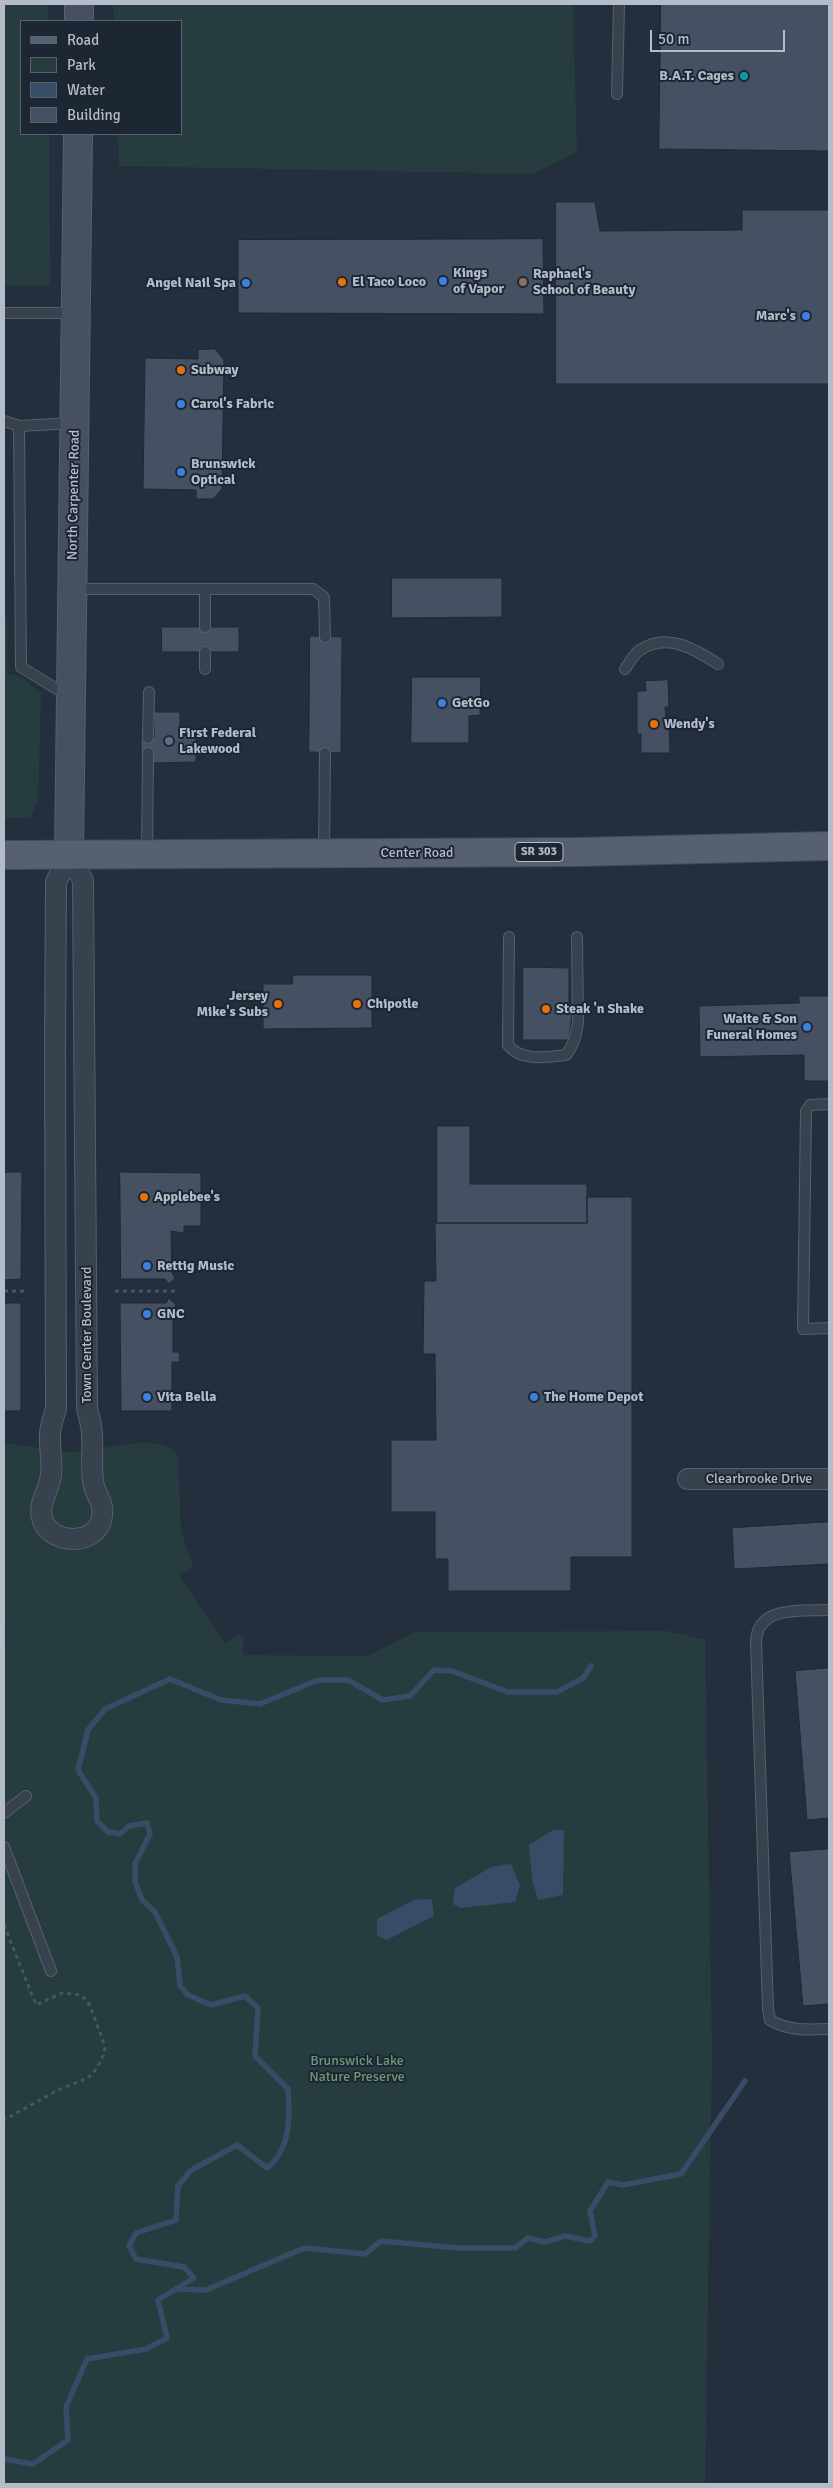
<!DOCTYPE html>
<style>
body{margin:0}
#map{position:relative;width:833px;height:2488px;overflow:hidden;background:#242f3e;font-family:Signika,sans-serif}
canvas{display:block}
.frame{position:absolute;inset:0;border:5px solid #b4bcc9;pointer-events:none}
.legend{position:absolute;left:20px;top:20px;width:162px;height:115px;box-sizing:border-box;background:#1d2633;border:1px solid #59626f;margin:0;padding:6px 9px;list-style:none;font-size:15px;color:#b4bcc9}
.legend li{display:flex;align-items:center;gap:10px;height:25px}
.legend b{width:25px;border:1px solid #59626f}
.scale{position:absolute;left:650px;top:30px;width:135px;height:22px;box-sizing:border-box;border:2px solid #b4bcc9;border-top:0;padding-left:6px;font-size:15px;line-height:18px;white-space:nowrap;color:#b4bcc9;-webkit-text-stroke:4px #1d2633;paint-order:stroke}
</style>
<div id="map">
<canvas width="833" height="2488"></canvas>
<div class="frame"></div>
<ul class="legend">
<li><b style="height:6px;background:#56606e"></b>Road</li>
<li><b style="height:14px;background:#263c3f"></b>Park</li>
<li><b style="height:14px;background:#394c67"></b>Water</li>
<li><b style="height:14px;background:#455162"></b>Building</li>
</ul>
<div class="scale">50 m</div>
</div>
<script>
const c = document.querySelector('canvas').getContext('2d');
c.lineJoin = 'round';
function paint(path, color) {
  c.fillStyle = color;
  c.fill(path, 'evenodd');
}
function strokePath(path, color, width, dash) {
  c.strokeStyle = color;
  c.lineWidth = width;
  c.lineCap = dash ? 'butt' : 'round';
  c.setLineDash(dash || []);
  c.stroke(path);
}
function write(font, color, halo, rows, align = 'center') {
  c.font = font + ' Signika,sans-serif';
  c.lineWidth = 4;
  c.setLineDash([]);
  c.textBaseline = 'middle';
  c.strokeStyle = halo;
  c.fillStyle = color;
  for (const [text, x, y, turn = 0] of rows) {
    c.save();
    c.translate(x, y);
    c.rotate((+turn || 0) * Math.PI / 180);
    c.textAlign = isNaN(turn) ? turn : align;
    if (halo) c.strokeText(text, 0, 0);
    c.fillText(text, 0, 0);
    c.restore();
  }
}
const green = new Path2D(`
 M4,4H48V21H21V134H49L50,286L4,285Z
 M113,4H573L577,152L533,174L119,166L118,134H181V21H114Z
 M4,614L7,618V674L21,677L41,693L38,801L30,818H4Z
 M4,1444C26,1444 46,1451 68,1452C96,1454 161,1428 178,1456L181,1531L193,1567L179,1576L225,1643L238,1635L243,1638V1655L368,1656L414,1632L667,1631L705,1640L712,2056L705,2484H4Z`);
const water = new Path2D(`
 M553,1830H564L563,1895L538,1900L532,1879L529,1845Z
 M511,1864L520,1885L515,1902L461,1908L453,1904L455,1888L491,1867Z
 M428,1899L432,1900L434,1916L387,1940L377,1936V1919L414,1900Z`);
const stream = new Path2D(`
 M177,2289L206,2290L304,2248L365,2254L381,2241L458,2248H515L528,2238L545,2242L565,2236L590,2241L595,2236L590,2211L608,2182L623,2185L681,2174L745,2081
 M4,2459L33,2464L68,2440L66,2407L87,2359L146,2349L167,2338L158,2300L194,2278L184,2267L136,2259L129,2246L136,2233L176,2220L178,2186L190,2171L237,2145L267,2168C291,2149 290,2117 288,2089L255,2056L258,2008L245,1996L211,2005L188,1995L180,1986L177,1957L155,1912L142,1900L135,1881V1864L150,1834L147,1823L129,1826L120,1834L108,1832L97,1821L96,1798L78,1770L88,1730L105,1709L170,1679L221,1700L260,1704L318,1680H348L383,1700L410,1696L434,1670L452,1671L508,1692H557L583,1678L591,1666`);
const building = new Path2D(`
 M661,4H829V151L659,149Z
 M556,202H595L600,231L742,230V210H829V384H556Z
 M543,239L544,314L238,313V240Z
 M215,349L224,360L222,489L213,499H196V490L143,489L145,358L198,359V350Z
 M392,578H502V617L392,618Z
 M162,627H239V652H162Z
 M310,636L342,637L341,753L309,752Z
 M412,677H481L480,715L469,716V743H411Z
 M668,680L669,707H665L666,721H669L670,753H641V734H637V691H646L645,681Z
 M154,712H180V736L196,735V762L153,763V753H141V738H154Z
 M523,967L569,968V1004L573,1003L569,1040H523Z
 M293,975H372V1028L263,1029V984H292Z
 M799,996H829V1081H804V1055L700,1057L699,1006L799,1003Z
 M437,1126H470V1184H587V1223H437Z
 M8,1172H22L21,1279L4,1280V1173Z
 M120,1172L201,1173V1226H184V1233L171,1231L172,1273L175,1278L169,1284L165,1279H121Z
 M587,1197H632V1557H571V1591H448V1559H435V1512H391V1440H436L435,1354H423L424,1281H436L435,1223H587Z
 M169,1298L176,1305L173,1309V1352H179L180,1362H172V1411H121L120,1303H166Z
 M4,1303H21V1411H4Z
 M829,1522V1564L734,1569L732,1528Z
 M4,1619H5V1652H4Z
 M829,1668V1818L807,1820L795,1671Z
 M829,1849V2004L803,2006L789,1852Z`);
const path = new Path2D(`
 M4,1291H26
 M115,1291H177
 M4,1925L36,2005L62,1993L81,1995L88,2002L95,2019L104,2044L105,2052L97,2068L88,2078L58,2090L4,2120`);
const lane = new Path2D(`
 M617,94L619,4
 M4,313H75
 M4,421L19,426L74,423
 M19,426L21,667L68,696
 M74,589H313L324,597L325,637
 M205,589V627
 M205,669V652
 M625,669C629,663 634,654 640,650C667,632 695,649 718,664
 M148,738L149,692
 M324,852L325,753
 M147,854L148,753
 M509,937L508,1045C521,1062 547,1057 566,1055C574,1045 576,1035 578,1022L577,937
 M829,1104L810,1105L806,1111L803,1329L829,1328
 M829,1610C802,1611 757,1605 756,1642L768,2009L770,2020C789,2031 808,2030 829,2029
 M4,1813L26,1796
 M4,1847L51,1971`);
const street = new Path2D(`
 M69,855L83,880L87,1408C89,1417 92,1426 92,1435C93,1450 91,1466 93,1481C95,1497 106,1501 101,1521C93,1546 52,1544 43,1521C37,1506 47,1494 50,1480C54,1466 49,1449 50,1434C50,1426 54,1417 56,1408L55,1051L56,882Z
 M688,1479H829`);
const secondary = new Path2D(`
 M79,21V4
 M69,855L78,134`);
const primary = new Path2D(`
 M4,855L578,852L829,846`);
const markers = [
 [744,76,5,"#0f9aa8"],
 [443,281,5,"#3f7fe0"],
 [342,282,5,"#e8710a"],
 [523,282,5,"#8d6e63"],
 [246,283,5,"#3f7fe0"],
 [806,316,5,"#3f7fe0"],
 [181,370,5,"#e8710a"],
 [181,404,5,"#3f7fe0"],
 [181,472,5,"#3f7fe0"],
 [442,703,5,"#3f7fe0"],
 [654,724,5,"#e8710a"],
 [169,741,5,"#5c6f8a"],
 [278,1004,5,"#e8710a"],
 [357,1004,5,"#e8710a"],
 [546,1009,5,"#e8710a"],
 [807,1027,5,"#3f7fe0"],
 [144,1197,5,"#e8710a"],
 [147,1266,5,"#3f7fe0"],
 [147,1314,5,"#3f7fe0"],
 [147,1397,5,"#3f7fe0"],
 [534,1397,5,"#3f7fe0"]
];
const shields = [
 [539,852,48]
];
const shieldNames = [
 ["SR 303",539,852]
];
const poiNames = [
 ["B.A.T. Cages",734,76,"right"],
 ["Kings",453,273],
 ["of Vapor",453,289],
 ["Raphael's",533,274],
 ["School of Beauty",533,290],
 ["El Taco Loco",352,282],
 ["Angel Nail Spa",236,283,"right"],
 ["Marc's",796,316,"right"],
 ["Subway",191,370],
 ["Carol's Fabric",191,404],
 ["Brunswick",191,464],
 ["Optical",191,480],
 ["GetGo",452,703],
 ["Wendy's",664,724],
 ["First Federal",179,733],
 ["Lakewood",179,749],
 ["Jersey",268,996,"right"],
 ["Mike's Subs",268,1012,"right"],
 ["Chipotle",367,1004],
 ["Steak 'n Shake",556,1009],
 ["Waite & Son",797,1019,"right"],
 ["Funeral Homes",797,1035,"right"],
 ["Applebee's",154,1197],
 ["Rettig Music",157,1266],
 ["GNC",157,1314],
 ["Vita Bella",157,1397],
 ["The Home Depot",544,1397]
];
const streetNames = [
 ["North Carpenter Road",74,495,-89],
 ["Center Road",417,853],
 ["Town Center Boulevard",87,1335,-90],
 ["Clearbrooke Drive",759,1479]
];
const parkNames = [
 ["Brunswick Lake",357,2061],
 ["Nature Preserve",357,2077]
];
paint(green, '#263c3f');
paint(water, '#394c67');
strokePath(stream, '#394c67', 5.5);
paint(building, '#455162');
strokePath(building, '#1f2835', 1);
strokePath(lane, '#565f6c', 12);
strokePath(street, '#565f6c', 22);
strokePath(secondary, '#565f6c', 30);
strokePath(primary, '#414a57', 30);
strokePath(path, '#44595c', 3, [4, 4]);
strokePath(lane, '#38414e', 10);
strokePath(street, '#38414e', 20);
strokePath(secondary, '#465061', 28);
strokePath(primary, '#56606e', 28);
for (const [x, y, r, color] of markers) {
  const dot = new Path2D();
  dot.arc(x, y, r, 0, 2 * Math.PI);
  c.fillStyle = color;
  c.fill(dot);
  strokePath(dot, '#1d2633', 2);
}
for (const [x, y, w] of shields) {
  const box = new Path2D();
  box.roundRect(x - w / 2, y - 9.5, w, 19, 4);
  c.fillStyle = '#1d2633';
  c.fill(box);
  strokePath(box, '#b4bcc9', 1);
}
write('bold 12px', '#b4bcc9', null, shieldNames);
write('bold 14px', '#b4bcc9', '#1d2633', poiNames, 'left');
write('14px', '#b4bcc9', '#1d2633', streetNames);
write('14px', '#6b9a76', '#1d2633', parkNames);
</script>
